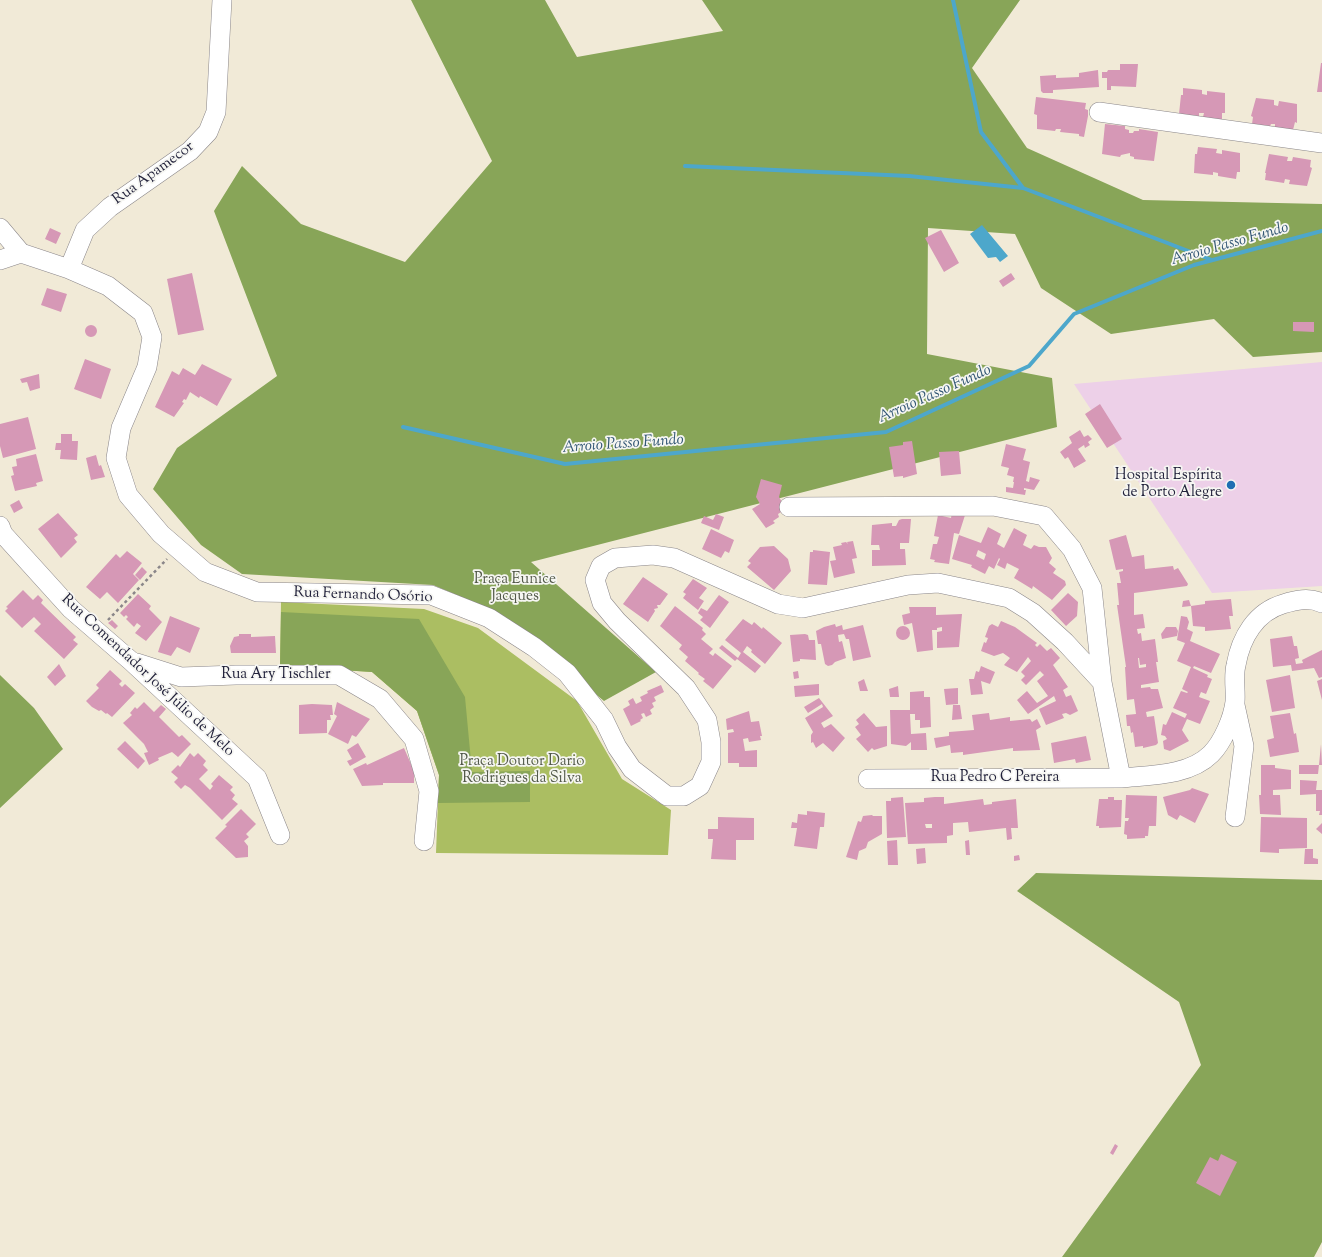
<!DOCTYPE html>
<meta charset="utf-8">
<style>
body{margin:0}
canvas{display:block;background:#f1ead7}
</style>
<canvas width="1322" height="1257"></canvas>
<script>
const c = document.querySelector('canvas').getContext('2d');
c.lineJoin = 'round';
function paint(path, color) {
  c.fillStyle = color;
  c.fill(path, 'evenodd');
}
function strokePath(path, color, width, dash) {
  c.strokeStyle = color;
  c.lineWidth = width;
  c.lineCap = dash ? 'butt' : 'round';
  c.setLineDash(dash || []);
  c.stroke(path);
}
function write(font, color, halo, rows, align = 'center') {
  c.font = font + ' "Sorts Mill Goudy",serif';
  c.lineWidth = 3.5;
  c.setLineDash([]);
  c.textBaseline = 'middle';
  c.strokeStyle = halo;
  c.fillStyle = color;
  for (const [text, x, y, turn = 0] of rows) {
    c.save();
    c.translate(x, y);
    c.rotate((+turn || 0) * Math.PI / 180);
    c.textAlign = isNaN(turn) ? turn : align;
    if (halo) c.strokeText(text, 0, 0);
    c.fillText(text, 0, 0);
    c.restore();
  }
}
const built = new Path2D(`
 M1322,362V586L1212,593L1074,384Z`);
const green = new Path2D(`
 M281,602L424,609L478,628L577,701L622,779L671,810L668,855L436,853L439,775L417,711L372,672L280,666Z`);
const forest = new Path2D(`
 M411,0H545L577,57L723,31L702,0H1020L972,68L1027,148L1143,200L1322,204V352L1253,357L1214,319L1111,334L1041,288L1015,234L928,228L927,354L1052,378L1057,427L531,562L656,672L604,701L494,611L433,585L242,574L201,545L153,489L177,448L277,376L214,211L242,166L301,224L405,262L492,161Z
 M281,612L419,619L465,697L472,772L530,771V802L438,803L439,775L417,711L372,672L280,666Z
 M0,675L34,708L63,749L0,808Z
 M1036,873L1322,880V1242L1314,1257H1062L1201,1065L1179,1002L1017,891Z`);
const water = new Path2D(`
 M982,225L1008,256L1000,262L996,257L988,258L970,234Z`);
const stream = new Path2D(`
 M953,0L981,132L1023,188
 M685,166L909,176L1023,188L1212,260
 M403,427L565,464L886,432L1029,366L1074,314L1194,265L1322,231`);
const building = new Path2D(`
 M1321,63H1322V92H1317Z
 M1120,64H1138L1136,87L1111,86V90H1107V78H1102V72H1107L1108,70H1120Z
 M1098,70L1099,87L1053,90V93H1043L1041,91L1040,76L1056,75V78L1079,77V73Z
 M1183,88L1202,90V94L1207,95V91L1225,93V113H1222V120L1203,117L1204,113H1199V116L1179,114L1181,95H1183Z
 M1036,97L1086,103L1085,109L1088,110V116L1084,137L1079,136V134L1060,132L1061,129H1056L1055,131L1037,129V115L1034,114Z
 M1256,98L1274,100V105L1278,106L1279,101L1297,104V123L1295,122L1293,130L1275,127V124H1271L1270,126L1252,124L1253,117L1251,116Z
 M1105,124L1125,126V129L1129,130V133H1133L1134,131H1139V129L1158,132L1154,161L1134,159V157L1130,156V153L1121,155L1120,157L1102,154Z
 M1198,147L1217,149L1216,153L1222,154V150L1240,153V172H1237L1236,179L1218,176V173L1213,172V175L1194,173L1195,154H1197Z
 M1269,154L1288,157L1287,161H1292L1293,157L1311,160L1310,167L1312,168L1307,186L1289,184L1290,180L1285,179L1284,183L1265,180L1266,173H1265Z
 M50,228L61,233L56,244L45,239Z
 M941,230L959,263L944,272L925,238Z
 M192,273L204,330L178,335L167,279Z
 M1011,273L1015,279L1003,287L999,281Z
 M47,288L67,294L61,312L41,305Z
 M1293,322H1314V332L1293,331Z
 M85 331a6 6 0 1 1 12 0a6 6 0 1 1-12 0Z
 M85,359L111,369L101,399L74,389Z
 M202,364L232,379L217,406L200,396L199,398L190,392L186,400L184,399L182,402L184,403L174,417L155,407L172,371L179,375L183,368L195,375Z
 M39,374L40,388L30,391L27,382L22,383L20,379Z
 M1100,404L1122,439L1107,448L1085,414Z
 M28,417L36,449L3,458L0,446V424Z
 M1080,430L1084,437L1088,435L1092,439L1088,442L1090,445L1085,448L1084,445L1078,449L1086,461L1074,468L1068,457L1065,459L1060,452L1072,443L1069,437Z
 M61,434H72V441H78L77,460L60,459L61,450H55L56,443H61Z
 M912,441L917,474L903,478V476L894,477L889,447L903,445V442Z
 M1006,444L1026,449L1023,460L1030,462L1026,481L1029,482L1030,477L1040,480L1034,490L1024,488V490H1026L1025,495L1006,492V487L1013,488L1014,482H1013L1014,477L1007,475L1009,468L1001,466Z
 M959,451L961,474L941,476L939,452Z
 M36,454L43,481L36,483L37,486L15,491L11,476L14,475L12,467L17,466L16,459Z
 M96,455L99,466L101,465L105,477L91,480L86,458Z
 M761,479L782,485L779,497L786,509L778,514L779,517L773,521L775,523L766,528L752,509L760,504L756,497Z
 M19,500L23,508L14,513L10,505Z
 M952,512H966L959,534L954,533L949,564L934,562L935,560L930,559L933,544H937L939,537L934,536L938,515L951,518Z
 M58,513L78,535L74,538L77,542L61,558L38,529Z
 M716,514L724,517L719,530L701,523L704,516L713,520Z
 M902,519H911L909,543H900V549H905L906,565L872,566V550H880L879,545H871L872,525L892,523V526H896L899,520Z
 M988,527L1001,534L997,544L1004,548L1014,528L1027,535L1023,545L1031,549L1034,545L1039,547H1046L1052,558L1049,563L1056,569L1053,573L1065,581L1066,585L1052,600L1033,586L1032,589L1014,578L1019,569L1007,563L1005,569L997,565L1000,559L999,558L994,569L989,566L985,574L971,567L972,565L952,559L959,535L981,543ZM978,550L986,554L984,560L976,556Z
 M711,529L734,540L729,553L725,551L721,558L702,549Z
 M1126,535L1132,557L1144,555L1145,569L1173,566L1174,570L1178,568L1188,584L1187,586L1134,593V615L1143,614L1145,628L1137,629L1138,634L1141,633L1142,641L1155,639L1158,662H1156L1159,682L1141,685V688L1150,687L1151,689H1158L1163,708L1146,712L1147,717L1154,716L1158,743L1156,745L1143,748V746L1135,747L1133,732L1131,733L1130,726H1127L1126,715L1136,714L1134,699L1127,700L1125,667H1126L1117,605H1119L1117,583H1121L1119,572L1123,571V569L1116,570L1109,540ZM1138,658H1139L1140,665L1146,664V667L1139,668Z
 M853,541L857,558L852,559L855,573L834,578L830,561L836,560L833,547L842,545L841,543L846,542L848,544L847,542Z
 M774,546L788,559L791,571L774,590L747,567L751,563L748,561L760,547Z
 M813,550L830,552L827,585L808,584L810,552H813Z
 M127,551L142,563L133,574L139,580L118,603L107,592L100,599L86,587L116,554L120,558Z
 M142,567L147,572L140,580L135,575Z
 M643,577L668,594L660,605H657L658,608L654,609L655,611L648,622L623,604Z
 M693,579L707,588L699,598L704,601L698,610L683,598L686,594L683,592Z
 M23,590L33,600L38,595L43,600L41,603L76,637L73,640L78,644L64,659L34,631L41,624L34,617L22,628L5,611L8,608L6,607Z
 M1068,593L1078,602L1077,616L1066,626L1051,610Z
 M138,594L151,606L149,609L162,622L146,641L135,633L141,626L137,623L134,627L126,619L128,617L126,615L124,617L120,613Z
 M719,595L729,602L710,628L700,620L703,617L698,613L701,608L707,611Z
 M1231,599L1233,616H1229L1231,629L1205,631V627L1193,626L1191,606L1205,604V601Z
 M1189,600L1191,606L1182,607L1183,601Z
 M675,606L703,628L702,630L706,634L701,639L713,649L709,653L713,656L715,653L732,666L713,689L703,681L705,679L698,674L699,673L685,661L688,657L679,649L682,645L660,626Z
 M909,607H936V615L962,614L959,647L937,648V632L942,631V627L937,628V630H932L933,650L917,652L912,623L904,625L902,615L910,613Z
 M170,616L200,628L190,653L177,647L171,656L158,652Z
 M1181,616L1187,617L1189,622L1187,629L1193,632L1190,641L1220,654L1211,673L1194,666L1193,668L1208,675L1207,677L1212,679L1206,694L1201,692L1199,697L1210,701L1200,724L1187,719L1182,730L1189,741L1170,751L1164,749L1163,741L1167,739L1165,736L1161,735L1163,724L1166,725L1172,712L1185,718L1187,714L1173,708L1181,691L1187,693L1188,692L1182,689L1191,667L1177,661L1185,643L1177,640Z
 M743,619L752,625L754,622L762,629L763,627L782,643L765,664L751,652L752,650L747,646L743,652L761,666L755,673L737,659L735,661L719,648L722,645L738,658L741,653L725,640Z
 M112,620L118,626L115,629L108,623Z
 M1001,621L1015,627L1037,643L1035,645L1037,647L1040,644L1047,651L1051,648L1060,658L1053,665L1068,687L1063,690L1066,697L1071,695L1078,711L1070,715L1066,713L1062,714L1064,718L1046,725L1039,709L1056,701L1054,696L1028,714L1017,700L1027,691L1037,703L1048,696L1037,681L1044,675L1040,671L1026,685L1021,680L1025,676L1021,672L1031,661L1028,657L1017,672L1004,665L1010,658L1003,653L994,656L981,651L984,642L986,643L988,638L985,637L989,626L992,624L998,627Z
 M835,624L836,627L842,625L843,630L863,625L871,657L853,661L849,639H846L844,634L838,635L839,642L842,641L846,658L835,662L832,665L828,666L825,664L821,644H818L816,631L824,627Z
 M896 633a7 7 0 1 1 14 0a7 7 0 1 1-14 0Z
 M1166,627H1176L1178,631L1177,636L1162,639L1161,634Z
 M239,634H251V637L275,636L276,653H231L230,646L234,637L239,636Z
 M805,634L808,635L809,640H815L816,660L800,659V661L793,662L790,635Z
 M1292,636L1294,646H1297L1299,658L1295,659L1296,664L1303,663L1302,660L1322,650V677L1319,678L1314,668L1292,671L1291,665L1273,667L1270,639Z
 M59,664L66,676L55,686L47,677Z
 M981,666L995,672L990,684L981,681L983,694L971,695L969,679H974L976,671L979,672Z
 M110,670L122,681L119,684L122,687L125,684L135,693L112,717L107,713L106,714L101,710L99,711L92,707L86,701L99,688L96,685Z
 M798,671L799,678L794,679L793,672Z
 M1290,675L1295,708L1272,712L1266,680Z
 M864,679L868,691H860L858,682Z
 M1322,679V700L1317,681Z
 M819,684V695L795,697L794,686Z
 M661,685L664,692L654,697L656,701L652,703L654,707L650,710L652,714L646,717L644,713L641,714L643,718L640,720L641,721L631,726L623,709L630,705L628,701L633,698L636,704L642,701L640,697L648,693L647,691Z
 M898,686L899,697H890L889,689Z
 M958,688V704L946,705L944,689Z
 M924,691V697H930L931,727L920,728V720H915V714H910L911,734L926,733L927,750H911V742L906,746L891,744L890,710H910V692Z
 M819,698L833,716L821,723L824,728L831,724L845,738L833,752L823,743L816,748L813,742L811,743V735L813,732L805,718L823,707L822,704L808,713L804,707Z
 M144,702L154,712L161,705L166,709L159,717L179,737L182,735L191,744L178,757L172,752L158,758L159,760L149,765L144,753L148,752L144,744L123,723L132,715L130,713L135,707L137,709Z
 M337,702L370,719L356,737L352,735L348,744L328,734L337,716L334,714Z
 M312,704L332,705L333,715H330L331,720H327V733L299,734V705Z
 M953,705H960L962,719L952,720Z
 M749,711L751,722L759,721L762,736H760L761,740L749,742L748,738L743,739L745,751L757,750V767H739V763H728V733L734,732L733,729L727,730L726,719Z
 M864,713L876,727L887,726V746L874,750L872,748L868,752L856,739L861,735L855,727L859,724L856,720Z
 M989,713L990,720L1010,717V721L1030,719L1032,722L1037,719L1041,727L1036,730L1040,750L1013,751V748L963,755V752L951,753L950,745L936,748L934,738L949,736V732L974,730L972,715Z
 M1290,713L1294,734L1296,733L1299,752L1270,757L1267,740L1274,738L1270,716Z
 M1086,736L1091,760L1076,763L1075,759L1054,763L1051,743Z
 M125,741L145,761L138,769L117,749Z
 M358,743L366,757L350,766L347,761L352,759L347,750Z
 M1321,744L1322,765H1319Z
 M404,748L414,771V783H383V785L362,786L353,769L366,763L367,765Z
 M190,753L194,757L198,753L206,761L203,765L208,770L199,779L210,790L213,786L211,784L219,775L233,787L230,790L235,795L232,799L238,804L222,820L190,788L185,785L181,789L174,782L178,778L171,772L178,765L180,767Z
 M1261,765H1275V768L1291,770V789L1273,790V795H1280L1281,815L1260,814L1259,795H1261Z
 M1299,765H1319L1318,774H1299Z
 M1300,780L1317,781L1316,790H1322V815H1319L1320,811H1316V794L1300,795Z
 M1192,788L1209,794L1195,823L1180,815L1177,820L1168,815L1163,797L1190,790Z
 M1126,795L1157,796L1156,826H1149L1148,836H1145V838L1127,839V835L1124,834L1125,821H1128L1129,818H1125Z
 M903,797L906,837L887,838L886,801H891V798Z
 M935,797H944V804L983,799L984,805L992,804V802L1016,799L1018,828H1011L1012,839L1007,840L1006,828L969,832L968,822L953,823V835L947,836V843L908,844L905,803L924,802V798ZM925,824H932V828H926Z
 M1108,797H1114V800H1122L1121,827L1099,828V826H1096L1099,799H1108Z
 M241,809L256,824L246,834L249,837L244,841L248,846V857L236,858L215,838L227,826L225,825Z
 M807,811L825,813L824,827H820L817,849L794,846L797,828H791L792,822L797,823L798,814L807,815Z
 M872,815L873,816H882V834L868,842L866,848L859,851L857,860L846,857L858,821L861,822L863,816Z
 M718,817L754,818V840H736V860L711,859L713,839H708V829H718Z
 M1261,817L1307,818V848L1279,849V853L1260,852Z
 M1322,823V834L1316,829Z
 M897,840L898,865H888L887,841Z
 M969,840L970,855H966L965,841Z
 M925,848L926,863L917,864L916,849Z
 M1305,849H1313V858L1318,859V864H1304Z
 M1019,855L1020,860L1014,861V856Z
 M1115,1144L1118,1146L1113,1155L1110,1153Z
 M1221,1154L1237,1162L1220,1196L1196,1183L1210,1157L1218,1161Z`);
const path = new Path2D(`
 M108,620L167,559`);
const minor = new Path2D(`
 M1099,112L1322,143
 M0,228L21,253
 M0,260L21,253L69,269L108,286L143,313L152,337L147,367L121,428L116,458L128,495L161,534L205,572L257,592L431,595L489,618L534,647L567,673L604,720L617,747L632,769L667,796H684L700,786L711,762V742L707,720L686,688L617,621L602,603L595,580L601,566L615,558L653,555L674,558L778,604L803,608L908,585L938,583L1009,598L1033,613L1065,642L1102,682L1121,778
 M69,269L85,230L110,207L190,151L208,132L216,112L222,0
 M789,507L993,506L1044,516L1072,549L1092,588L1102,682
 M0,526L3,534L71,609L131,661L257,778L280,835
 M137,663L181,677L236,675H339L380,699L414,739L429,791L424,841
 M1235,705L1244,746L1235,817
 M868,779L1121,778C1150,775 1189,776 1211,754C1223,742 1233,718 1235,702C1236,690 1233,677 1236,665C1241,637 1256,612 1283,604C1296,600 1309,597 1322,603`);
const markers = [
 [1231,485,5,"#1f6fb2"]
];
const streetNames = [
 ["Rua Apamecor",154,174,-36],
 ["Rua Fernando Osório",363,596,2],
 ["Rua Ary Tischler",276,675],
 ["Rua Comendador José Júlio de Melo",147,676,43],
 ["Rua Pedro C Pereira",995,778]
];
const poiNames = [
 ["Hospital Espírita",1222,476],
 ["de Porto Alegre",1222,493]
];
const parkNames = [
 ["Praça Eunice",515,580],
 ["Jacques",515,597],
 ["Praça Doutor Dario",522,762],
 ["Rodrigues da Silva",522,779]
];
const waterNames = [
 ["Arroio Passo Fundo",1230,245,-16],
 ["Arroio Passo Fundo",935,395,-24],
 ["Arroio Passo Fundo",623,445,-4]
];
paint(built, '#edd0e8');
paint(green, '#abbe62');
paint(forest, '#88a558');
paint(water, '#4da7cb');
strokePath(stream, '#4da7cb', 4);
paint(building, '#d698b6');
strokePath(minor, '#8a8689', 20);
strokePath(path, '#8a8689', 2.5, [3, 3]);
strokePath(minor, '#fff', 19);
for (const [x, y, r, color] of markers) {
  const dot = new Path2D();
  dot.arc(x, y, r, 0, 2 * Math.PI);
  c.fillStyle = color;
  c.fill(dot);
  strokePath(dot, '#f6f6f2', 1.5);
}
write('15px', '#22223b', '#f6f6f2', streetNames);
write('15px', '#22223b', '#f6f6f2', poiNames, 'right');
write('15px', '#525949', '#f6f6f2', parkNames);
write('italic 16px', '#335775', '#f6f6f2', waterNames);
</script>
